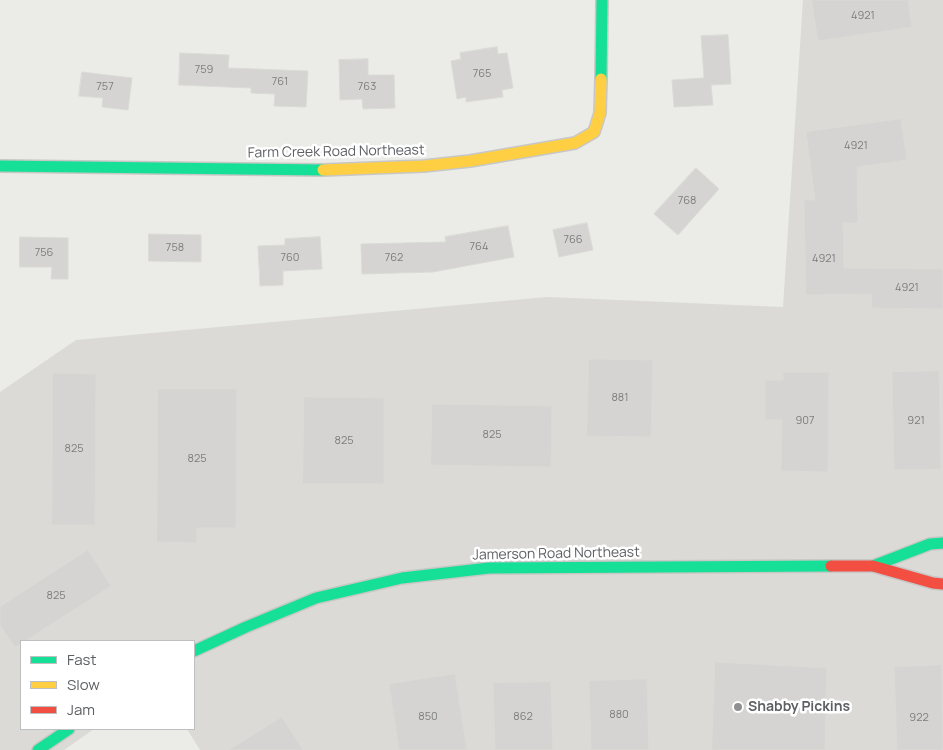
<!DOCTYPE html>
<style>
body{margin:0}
#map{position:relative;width:943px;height:750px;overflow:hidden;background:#ebebe7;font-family:Manrope,sans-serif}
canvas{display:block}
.legend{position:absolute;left:20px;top:640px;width:175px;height:90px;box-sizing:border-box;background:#fff;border:1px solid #bebfc1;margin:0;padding:6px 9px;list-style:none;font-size:15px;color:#5d5f63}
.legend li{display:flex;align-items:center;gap:10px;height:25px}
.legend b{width:25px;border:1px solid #bebfc1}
</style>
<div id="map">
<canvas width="943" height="750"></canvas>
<ul class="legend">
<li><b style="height:6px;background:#16e098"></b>Fast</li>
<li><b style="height:6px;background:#ffcf43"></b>Slow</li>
<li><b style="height:6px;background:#f24e42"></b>Jam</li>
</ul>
</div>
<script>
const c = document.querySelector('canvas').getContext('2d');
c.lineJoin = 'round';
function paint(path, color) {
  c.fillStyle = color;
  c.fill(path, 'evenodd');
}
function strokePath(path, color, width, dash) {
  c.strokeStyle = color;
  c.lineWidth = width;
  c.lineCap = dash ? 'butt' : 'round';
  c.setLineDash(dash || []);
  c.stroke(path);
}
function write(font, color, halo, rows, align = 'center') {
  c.font = font + ' Manrope,sans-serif';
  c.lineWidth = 5;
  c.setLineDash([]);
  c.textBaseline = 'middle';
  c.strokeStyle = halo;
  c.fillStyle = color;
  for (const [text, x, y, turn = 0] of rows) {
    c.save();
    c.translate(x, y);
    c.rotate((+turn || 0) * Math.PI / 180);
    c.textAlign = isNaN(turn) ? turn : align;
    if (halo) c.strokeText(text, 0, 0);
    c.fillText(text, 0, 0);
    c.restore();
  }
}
const industrial = new Path2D(`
 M803,0H943V750H200L187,729H194V641H21V729H94L64,750H0V392L76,340L547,297L783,307Z`);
const building = new Path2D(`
 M812,0H908L912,27L818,41Z
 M728,35L731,84L711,85L713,105L674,107L672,80L704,78L701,36Z
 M497,47L498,54L507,53L513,88L502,90L503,97L466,102V97L457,99L451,61L461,59L460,53Z
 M180,53L229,55L228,68L308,71L306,107L274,106L275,94L251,93V88L179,85Z
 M368,59V75H394L395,108L363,109L362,99L340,100L339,60Z
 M82,72L132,78L128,110L102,107L103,98L79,96Z
 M901,119L907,160L857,167L858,223H843L844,268L943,269V309L871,308L872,294L806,295L804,200H815L806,132Z
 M696,168L719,189L678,235L654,214Z
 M587,223L593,250L559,257L553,230Z
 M508,226L514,257L433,272L362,274L361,244L446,242L445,237Z
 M149,234L201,235V262L149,261Z
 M20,237L68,238V279H51L52,267H20Z
 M320,237L322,269L283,271V285L260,286L258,246L285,245V239Z
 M589,359L653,360L651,437L587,436Z
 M939,371L941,469L894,470L892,372Z
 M783,372H829L828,472L781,471L782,420H765V380H783Z
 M53,373L96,374L95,525H52Z
 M158,389H237L236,528H197V543L157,542Z
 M304,397L384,398V484H303Z
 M432,404L552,406L551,467L431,465Z
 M88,550L111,586L25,641H21V643L15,647L0,625V607Z
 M715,662L827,668L825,750H712Z
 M942,665L943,750H897L894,667Z
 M455,674L467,750H399L389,684Z
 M647,679L649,750H591L589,681Z
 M551,682L553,750H495L493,683Z
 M282,717L303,750H229Z`);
const fast = new Path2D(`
 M601,79L602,0
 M0,166L323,170
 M873,566L930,544L943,543
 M194,651L246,627L316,598L402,578L489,568L831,566
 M38,750L69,729`);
const slow = new Path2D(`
 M323,170L424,166L470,161L575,143L594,132L600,113L601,79`);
const jam = new Path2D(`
 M831,566H873L933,583L943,584`);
const markers = [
 [738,707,5,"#8f9091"]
];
const numberNames = [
 ["4921",863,16],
 ["759",204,70],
 ["765",482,74],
 ["761",280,82],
 ["757",105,87],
 ["763",367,87],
 ["4921",856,146],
 ["768",687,201],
 ["766",573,240],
 ["764",479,247],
 ["758",175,248],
 ["756",44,253],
 ["760",290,258],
 ["762",394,258],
 ["4921",824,259],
 ["4921",907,288],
 ["881",620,398],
 ["907",805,421],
 ["921",916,421],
 ["825",492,435],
 ["825",344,441],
 ["825",74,449],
 ["825",197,459],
 ["825",56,596],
 ["880",619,715],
 ["850",428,717],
 ["862",523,717],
 ["922",919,718]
];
const streetNames = [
 ["Farm Creek Road Northeast",336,152,-1],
 ["Jamerson Road Northeast",556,554,-1]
];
const poiNames = [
 ["Shabby Pickins",748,707]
];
paint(industrial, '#dbdad7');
paint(building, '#d5d4d2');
strokePath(building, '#dadad6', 1);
strokePath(fast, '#c7c7c7', 14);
strokePath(slow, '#c7c7c7', 14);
strokePath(jam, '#c7c7c7', 14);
strokePath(fast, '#16e098', 11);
strokePath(slow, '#ffcf43', 11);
strokePath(jam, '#f24e42', 11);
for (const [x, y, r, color] of markers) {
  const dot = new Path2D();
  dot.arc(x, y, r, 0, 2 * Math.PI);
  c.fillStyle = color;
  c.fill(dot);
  strokePath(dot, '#fff', 2);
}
write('11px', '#7c7d7f', null, numberNames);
write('14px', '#5d5f63', '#fff', streetNames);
write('bold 14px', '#5d5f63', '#fff', poiNames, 'left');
</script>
